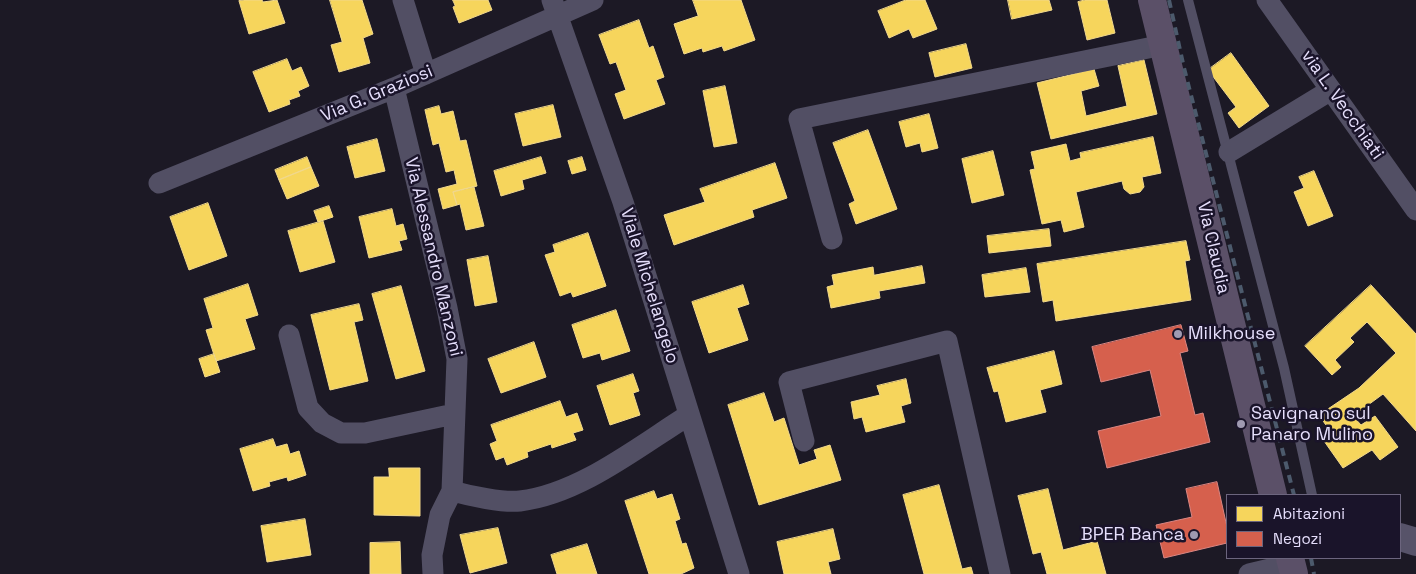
<!DOCTYPE html>
<style>
body{margin:0}
#map{position:relative;width:1416px;height:574px;overflow:hidden;background:#1c1925;font-family:"Space Grotesk",sans-serif}
canvas{display:block}
.legend{position:absolute;left:1226px;top:494px;width:175px;height:65px;box-sizing:border-box;background:#1a142a;border:1px solid #6c657e;margin:0;padding:6px 9px;list-style:none;font-size:15px;color:#e6dffc}
.legend li{display:flex;align-items:center;gap:10px;height:25px}
.legend b{width:25px;border:1px solid #6c657e}
</style>
<div id="map">
<canvas width="1416" height="574"></canvas>
<ul class="legend">
<li><b style="height:14px;background:#f6d55c"></b>Abitazioni</li>
<li><b style="height:14px;background:#d6604d"></b>Negozi</li>
</ul>
</div>
<script>
const c = document.querySelector('canvas').getContext('2d');
c.lineJoin = 'round';
function paint(path, color) {
  c.fillStyle = color;
  c.fill(path, 'evenodd');
}
function strokePath(path, color, width, dash) {
  c.strokeStyle = color;
  c.lineWidth = width;
  c.lineCap = dash ? 'butt' : 'round';
  c.setLineDash(dash || []);
  c.stroke(path);
}
function write(font, color, halo, rows, align = 'center') {
  c.font = font + ' "Space Grotesk",sans-serif';
  c.lineWidth = 5;
  c.setLineDash([]);
  c.textBaseline = 'middle';
  c.strokeStyle = halo;
  c.fillStyle = color;
  for (const [text, x, y, turn = 0] of rows) {
    c.save();
    c.translate(x, y);
    c.rotate((+turn || 0) * Math.PI / 180);
    c.textAlign = isNaN(turn) ? turn : align;
    if (halo) c.strokeText(text, 0, 0);
    c.fillText(text, 0, 0);
    c.restore();
  }
}
const homes = new Path2D(`
 M244,0H262L263,2L277,0L285,23L249,34L239,1Z
 M330,0H362L373,34L363,38L370,63L339,72L331,45L342,42Z
 M453,0H488L492,10L459,23L453,7L455,6Z
 M693,0H741L755,40L724,51L722,46L703,52L702,48L684,54L674,24L698,16Z
 M906,0H925L937,29L913,38L909,29L889,38L878,11Z
 M1008,0H1049L1052,10L1012,19Z
 M1085,0H1107L1115,33L1087,40L1078,2Z
 M639,20L649,48L653,46L664,77L656,80L665,104L624,119L615,94L626,90L616,62L610,64L599,35Z
 M966,44L972,68L935,77L929,53Z
 M1231,53L1269,106L1239,128L1228,113L1236,107L1208,70Z
 M287,59L292,71L301,67L309,86L298,91L300,96L289,100L290,104L269,112L253,72Z
 M1144,60L1157,114L1051,139L1037,83L1094,69L1099,86L1081,91L1086,116L1127,106L1118,66Z
 M725,86L737,143L714,147L703,91Z
 M553,105L561,137L523,146L515,114Z
 M439,106L441,114L453,111L460,141L466,140L477,186L453,192L457,205L443,209L438,189L457,184L454,170L446,172L439,143L433,145L425,110Z
 M929,114L938,148L922,152L920,143L906,147L899,122Z
 M868,130L897,209L856,224L849,204L855,201L833,143Z
 M1153,137L1161,173L1142,177L1144,187L1140,192L1130,194L1124,189L1122,181L1076,192L1084,227L1064,232L1061,220L1042,224L1030,170L1035,169L1031,152L1066,144L1070,161L1081,158L1080,153Z
 M377,139L385,171L355,178L347,147Z
 M993,151L1004,195L972,203L962,159Z
 M307,157L311,167L279,180L275,170Z
 M541,157L546,173L522,180L524,189L501,196L494,171Z
 M582,157L586,170L572,174L568,161Z
 M775,163L787,198L752,210L754,217L674,245L664,215L705,202L700,189Z
 M311,167L319,186L287,199L279,180Z
 M1314,171L1333,216L1308,226L1294,192L1304,188L1299,177Z
 M474,187L484,226L466,230L460,204L457,205L453,192Z
 M208,203L227,256L189,270L170,217Z
 M329,206L333,217L318,222L314,211Z
 M392,209L396,226L403,224L407,239L399,241L402,250L369,258L359,217Z
 M323,221L335,262L300,272L288,231Z
 M1049,229L1051,246L989,253L987,236Z
 M588,233L606,286L573,297L571,292L560,296L545,255L555,252L553,245Z
 M1186,241L1190,260L1185,261L1191,300L1056,321L1053,300L1043,302L1037,264Z
 M488,256L497,302L475,306L467,260Z
 M922,266L925,283L879,291L880,298L831,308L827,287L834,285L832,275L873,267L874,275Z
 M1026,268L1030,292L985,297L982,275Z
 M248,284L258,315L245,319L255,349L216,361L206,330L213,328L204,299Z
 M743,285L749,304L737,308L748,340L709,353L692,302Z
 M1371,285L1416,334V431L1383,394L1353,416L1361,425L1375,416L1398,447L1380,460L1372,450L1343,468L1324,441L1332,434L1319,415L1359,388L1396,353L1367,322L1350,338L1354,342L1335,360L1341,367L1332,375L1305,346Z
 M401,286L425,371L396,379L372,294Z
 M359,304L363,320L354,322L368,381L330,390L311,315Z
 M616,310L630,351L602,360L600,353L583,358L572,325Z
 M534,342L546,377L501,393L488,359Z
 M1054,351L1062,384L1040,390L1046,412L1006,422L998,391L994,392L987,368Z
 M214,354L220,372L205,377L199,359Z
 M633,374L639,391L633,393L640,415L610,425L597,386Z
 M906,379L911,403L901,406L905,422L866,432L862,417L854,419L851,402L880,395L877,386Z
 M764,393L774,422L784,418L799,465L817,459L814,450L830,445L841,480L759,505L728,405Z
 M560,401L566,417L577,413L583,430L573,433L576,440L552,448L551,444L527,452L528,457L507,465L504,457L496,460L490,444L497,441L491,425Z
 M273,439L276,447L287,444L290,454L299,451L306,475L288,481L287,477L269,482L270,486L253,491L240,449Z
 M389,468H420V516L374,515V477H389Z
 M939,485L962,569L971,567L973,574H924L903,495Z
 M1048,489L1063,550L1097,541L1106,574H1047L1041,552L1033,554L1018,496Z
 M654,491L657,499L672,494L680,519L675,521L682,544L686,543L694,568L681,574H649L625,501Z
 M305,519L311,555L267,562L261,526Z
 M498,528L507,563L470,573L460,535Z
 M833,529L840,559L828,562L831,574H784L777,542Z
 M400,542L401,574H370V543Z
 M587,544L597,574H557L551,555Z`);
const shops = new Path2D(`
 M1181,325L1188,351L1180,353L1195,415L1203,413L1210,442L1107,468L1098,431L1161,416L1150,370L1101,382L1092,347Z
 M1217,482L1227,527V543L1164,558L1156,525L1192,517L1186,489Z`);
const lane = new Path2D(`
 M1188,0L1284,368L1312,495`);
const street = new Path2D(`
 M403,0L426,74
 M552,0L623,202L739,574
 M1267,0L1416,210
 M394,88L447,308L457,359L452,491L440,515L432,555L433,574
 M1229,152L1331,90
 M159,183L394,88L593,0
 M832,239L799,119L1163,45
 M289,335L308,408L322,423L341,433H365L454,414
 M804,441L789,382L947,341L1000,574
 M452,491C470,496 503,503 520,501C580,494 639,446 689,415
 M1249,574L1291,564`);
const secondary = new Path2D(`
 M1400,537L1416,542`);
const primary = new Path2D(`
 M1152,0L1273,495
 M1290,558L1294,574`);
const rail = new Path2D(`
 M1169,0L1184,68L1294,495
 M1311,558L1314,574`);
const markers = [
 [1178,334,5,"#9f9ab1"],
 [1241,424,5,"#9f9ab1"],
 [1194,535,5,"#9f9ab1"]
];
const streetNames = [
 ["Via G. Graziosi",377,94,-23],
 ["via L. Vecchiati",1342,105,55],
 ["Via Claudia",1213,248,77],
 ["Via Alessandro Manzoni",433,257,77],
 ["Viale Michelangelo",649,286,73]
];
const poiNames = [
 ["Milkhouse",1188,334],
 ["Savignano sul",1251,414],
 ["Panaro Mulino",1251,435],
 ["BPER Banca",1184,535,"right"]
];
paint(homes, '#f6d55c');
strokePath(homes, '#f1d88c', 1);
paint(shops, '#d6604d');
strokePath(shops, '#db8682', 1);
strokePath(lane, '#524f64', 10);
strokePath(street, '#524f64', 21);
strokePath(secondary, '#575369', 28);
strokePath(primary, '#5b5068', 28);
strokePath(rail, '#4c5a6c', 4, [8, 6]);
for (const [x, y, r, color] of markers) {
  const dot = new Path2D();
  dot.arc(x, y, r, 0, 2 * Math.PI);
  c.fillStyle = color;
  c.fill(dot);
  strokePath(dot, '#1a142a', 2);
}
write('18px', '#e6dffc', '#1a142a', streetNames);
write('18px', '#e6dffc', '#1a142a', poiNames, 'left');
</script>
